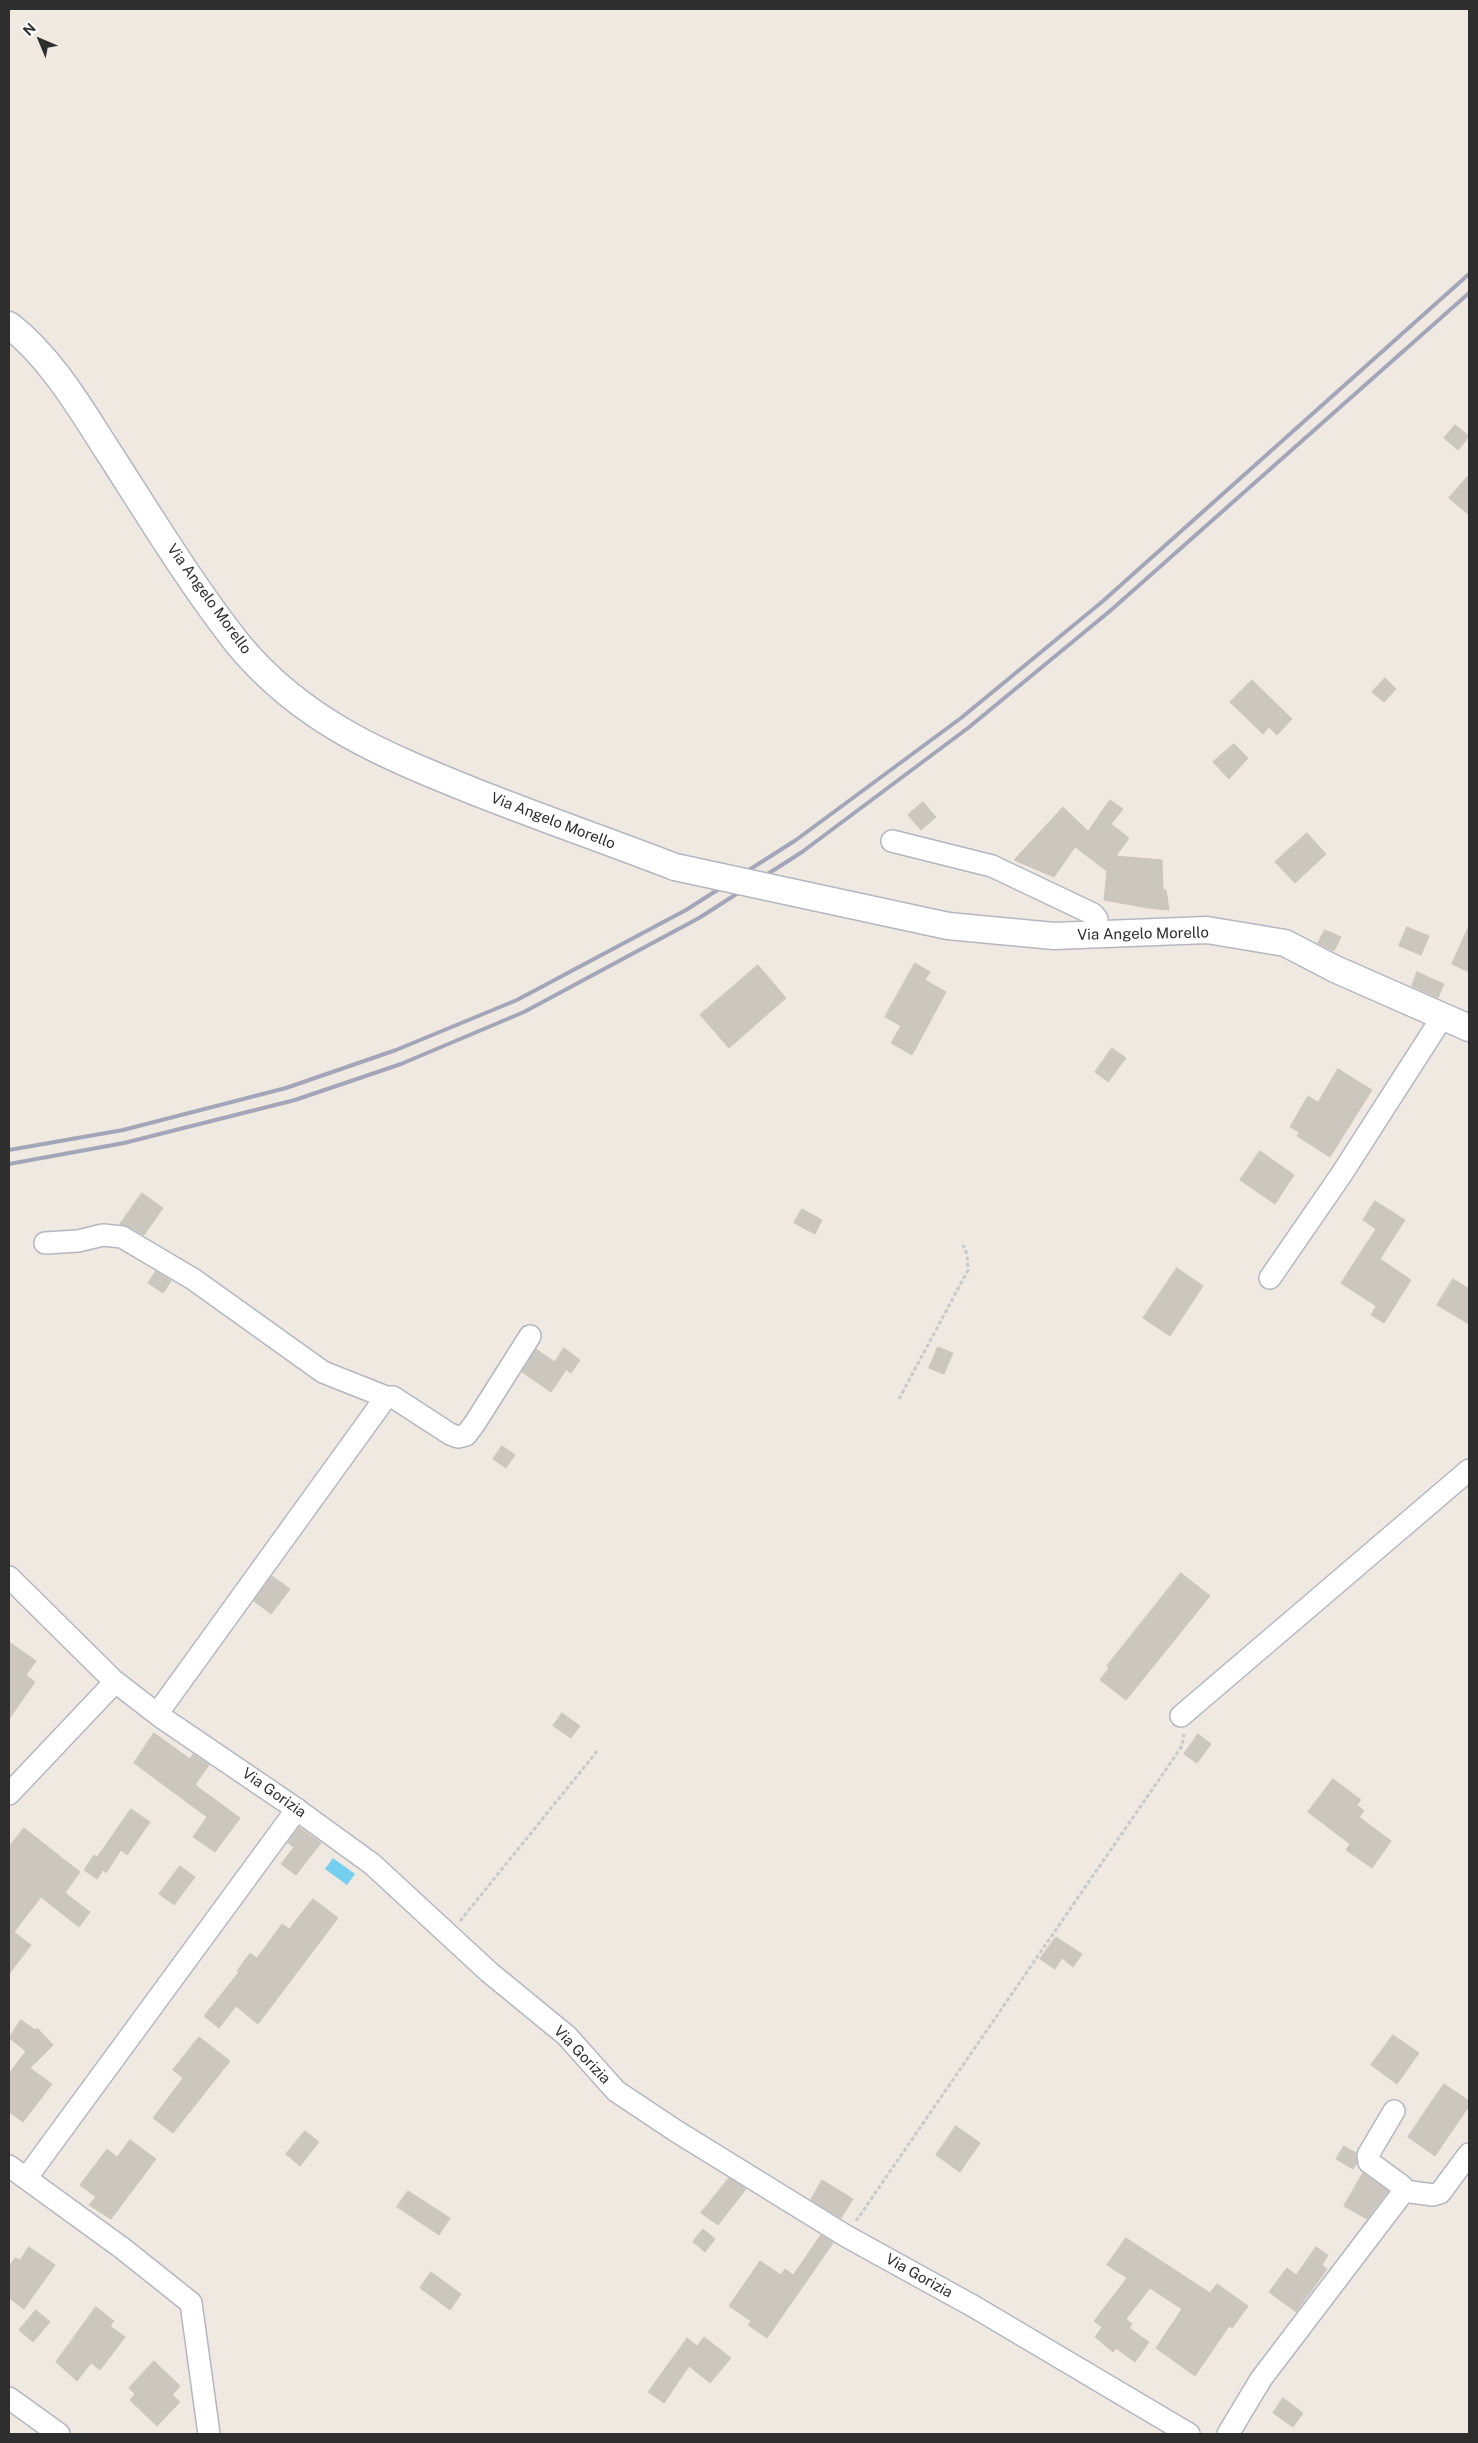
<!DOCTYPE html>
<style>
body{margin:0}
#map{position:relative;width:1478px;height:2443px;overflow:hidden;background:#efe9e1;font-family:"Public Sans",sans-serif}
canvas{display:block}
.frame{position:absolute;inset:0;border:10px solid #2e2e2e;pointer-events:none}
.north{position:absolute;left:15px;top:15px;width:50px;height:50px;-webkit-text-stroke:4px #fff;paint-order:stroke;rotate:315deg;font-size:14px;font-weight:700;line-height:20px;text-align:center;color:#2e2e2e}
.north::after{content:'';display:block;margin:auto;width:18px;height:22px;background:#2e2e2e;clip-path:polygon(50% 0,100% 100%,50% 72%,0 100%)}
</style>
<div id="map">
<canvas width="1478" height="2443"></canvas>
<div class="frame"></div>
<div class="north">N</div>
</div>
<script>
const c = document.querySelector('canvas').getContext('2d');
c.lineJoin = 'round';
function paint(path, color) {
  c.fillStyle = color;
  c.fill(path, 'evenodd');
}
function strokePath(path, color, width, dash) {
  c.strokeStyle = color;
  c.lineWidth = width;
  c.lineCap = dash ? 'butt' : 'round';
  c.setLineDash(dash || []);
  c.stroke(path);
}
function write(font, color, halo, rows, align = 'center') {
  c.font = font + ' "Public Sans",sans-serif';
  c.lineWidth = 4;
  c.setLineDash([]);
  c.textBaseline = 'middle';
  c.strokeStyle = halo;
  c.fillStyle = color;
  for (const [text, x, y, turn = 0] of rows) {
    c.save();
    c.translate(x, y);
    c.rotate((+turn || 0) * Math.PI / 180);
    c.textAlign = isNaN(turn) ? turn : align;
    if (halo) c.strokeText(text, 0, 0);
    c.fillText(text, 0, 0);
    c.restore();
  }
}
const water = new Path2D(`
 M333,1858L355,1874L347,1885L325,1869Z`);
const building = new Path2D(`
 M1455,425L1469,436L1458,450L1444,438Z
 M1469,475V515L1449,498Z
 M1385,678L1396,689L1384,702L1372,692Z
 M1252,680L1292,719L1277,735L1269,727L1263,734L1230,702Z
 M1234,744L1248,758L1229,779L1213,762Z
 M1110,800L1123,809L1111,824L1129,838L1116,856L1162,860L1163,890H1166L1169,910L1148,908L1104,900L1107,871L1075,847L1054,877L1014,860L1063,807L1088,831Z
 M923,802L936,817L921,830L908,815Z
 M1307,833L1326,854L1295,883L1275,862Z
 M1469,926V972L1452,964Z
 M1407,927L1429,936L1421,955L1399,946Z
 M1325,930L1341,937L1334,951L1318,943Z
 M915,963L930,972L925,980L946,992L912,1055L891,1043L901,1026L885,1017Z
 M758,965L786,998L729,1048L700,1015Z
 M1417,972L1444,984L1438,998L1412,986Z
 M1112,1048L1126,1058L1108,1082L1095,1072Z
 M1338,1069L1372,1090L1330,1157L1297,1136L1299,1132L1290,1127L1308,1096L1318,1102Z
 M1260,1151L1294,1175L1275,1204L1240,1180Z
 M142,1193L163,1208L144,1235L128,1226L120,1224Z
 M1375,1201L1405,1220L1380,1259L1411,1280L1384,1323L1371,1315L1376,1306L1341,1283L1376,1229L1363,1220Z
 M802,1209L822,1220L815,1234L794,1223Z
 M1177,1268L1203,1286L1170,1336L1143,1318Z
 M156,1271L171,1281L163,1293L148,1283Z
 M1453,1279L1469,1289V1324L1437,1305Z
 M938,1347L953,1353L944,1374L929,1368Z
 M564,1348L580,1360L571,1373L555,1362Z
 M536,1349L566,1370L551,1392L522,1372Z
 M502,1446L515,1455L506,1468L493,1459Z
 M1181,1573L1210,1596L1126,1700L1100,1680L1109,1668L1107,1666Z
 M272,1576L290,1589L271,1614L254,1601Z
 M9,1642L36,1661L26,1675L35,1682L9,1719Z
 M562,1713L580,1726L571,1738L553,1726Z
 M154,1733L190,1759L193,1754L209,1765L195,1785L240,1818L215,1852L193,1837L207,1817L134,1763Z
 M1198,1734L1211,1744L1197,1763L1184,1754Z
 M1333,1779L1361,1800L1357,1805L1364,1811L1359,1817L1391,1841L1372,1868L1346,1850L1350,1844L1308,1812Z
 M131,1809L150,1822L127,1855L121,1850L106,1873L103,1870L97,1879L84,1870L94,1855L97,1857Z
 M299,1827L321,1843L296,1875L281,1864L294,1847L288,1843Z
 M24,1828L80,1872L65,1893L90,1912L79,1927L41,1897L14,1932L31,1945L9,1974V1847Z
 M180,1866L195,1877L174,1905L159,1894Z
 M313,1899L338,1918L258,2024L236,2006L219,2028L204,2016L239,1972L237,1971L250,1953L257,1958L282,1924L289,1929Z
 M1056,1937L1082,1954L1073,1967L1062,1958L1055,1969L1040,1959Z
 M21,2020L35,2030L37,2028L53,2045L30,2068L52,2084L23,2122L9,2112V2074L26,2051L9,2038Z
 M1393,2035L1419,2053L1397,2084L1371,2065Z
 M199,2037L230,2061L173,2133L153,2118L183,2078L173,2070Z
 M1444,2084L1469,2101V2106L1435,2156L1408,2137Z
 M956,2126L980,2143L960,2172L936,2155Z
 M305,2131L319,2142L300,2166L286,2154Z
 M130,2140L156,2159L111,2219L89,2205L96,2197L80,2185L107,2149L117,2157Z
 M1344,2146L1356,2153L1357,2163L1353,2169L1336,2159Z
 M1363,2173L1388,2191L1367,2219L1344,2206Z
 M729,2178L746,2189L718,2225L701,2213Z
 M822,2180L853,2199L841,2218L811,2200Z
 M408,2191L450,2218L439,2235L397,2207Z
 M703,2229L715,2239L705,2252L693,2242Z
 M821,2235L833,2243L767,2338L748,2325L751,2321L729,2306L760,2261L781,2275L785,2269L793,2275Z
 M1126,2238L1210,2293L1217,2284L1248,2306L1232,2328L1229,2326L1195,2376L1156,2348L1182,2309L1150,2288L1126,2319L1132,2324L1129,2328L1149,2342L1135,2362L1116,2348L1113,2352L1095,2337L1102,2327L1094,2321L1127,2278L1107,2265Z
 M29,2247L55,2265L24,2309L9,2298V2267L15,2258L20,2260Z
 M1316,2247L1328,2255L1322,2265L1327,2269L1296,2312L1269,2292L1287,2268L1296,2275Z
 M431,2272L461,2294L450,2310L420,2288Z
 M96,2307L114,2321L110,2326L125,2337L100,2370L91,2363L77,2381L56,2362Z
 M36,2310L50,2322L33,2342L19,2330Z
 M704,2337L731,2358L710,2383L689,2366L664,2403L648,2392L687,2338L697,2346Z
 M154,2361L180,2386L172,2395L180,2402L157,2426L130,2400L135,2394L129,2388Z
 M1283,2398L1303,2413L1293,2427L1273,2413Z`);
const path = new Path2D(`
 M899,1399L968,1270L967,1254L963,1245
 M460,1921L598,1750
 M856,2221L1182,1746L1184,1734`);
const minor = new Path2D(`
 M892,841L992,866L1093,914L1097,919L1094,935
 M45,1243L78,1241L103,1235L122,1237L193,1279L323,1372L386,1397
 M1270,1278L1341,1175L1443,1016
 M9,1577L113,1680L161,1717L292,1806L372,1864L489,1972L567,2036L616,2091L676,2131L846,2236L973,2306L1189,2434
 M157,1714L386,1397H393L450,1434L458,1437L466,1435L475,1423L530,1336
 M1181,1716L1469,1470
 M9,1794L115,1682
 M9,2166L122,2248L191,2303L209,2434
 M30,2173L297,1809
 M1404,2191L1433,2195L1440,2193L1469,2154
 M9,2398L59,2434
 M1228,2434L1261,2379L1404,2191L1402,2186L1369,2162L1368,2155L1394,2111`);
const tertiary = new Path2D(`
 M9,325C53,359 83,413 113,459C152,520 193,587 238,644C303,723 386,756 478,793C544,819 610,842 675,867
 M948,926L1054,936L1207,930L1285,943L1335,969L1469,1028`);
const rail = new Path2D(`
 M9,1150L123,1130L286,1088L396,1050L517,1000L686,910L796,840L961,718L1103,601L1469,274
 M9,1164L124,1143L295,1100L401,1064L524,1012L699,918L802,852L968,728L1110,611L1469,293`);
const tertiaryBridge = new Path2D(`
 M675,867L948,926`);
const streetNames = [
 ["Via Angelo Morello",209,599,54],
 ["Via Angelo Morello",553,821,21],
 ["Via Angelo Morello",1143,934,-1],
 ["Via Gorizia",274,1793,35],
 ["Via Gorizia",582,2055,46],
 ["Via Gorizia",919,2276,29]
];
paint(water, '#75cff0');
paint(building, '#cbc7bf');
strokePath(building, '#cbc5ba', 1);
strokePath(minor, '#b4b7c1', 24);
strokePath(tertiary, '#b4b7c1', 29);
strokePath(path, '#c9c9c9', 3, [4, 2.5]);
strokePath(minor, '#fff', 21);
strokePath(tertiary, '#fff', 26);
strokePath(rail, '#a3a6b8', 4);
strokePath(tertiaryBridge, '#b4b7c1', 29, []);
strokePath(tertiaryBridge, '#fff', 26);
write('15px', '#2e2e2e', '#fff', streetNames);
</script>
